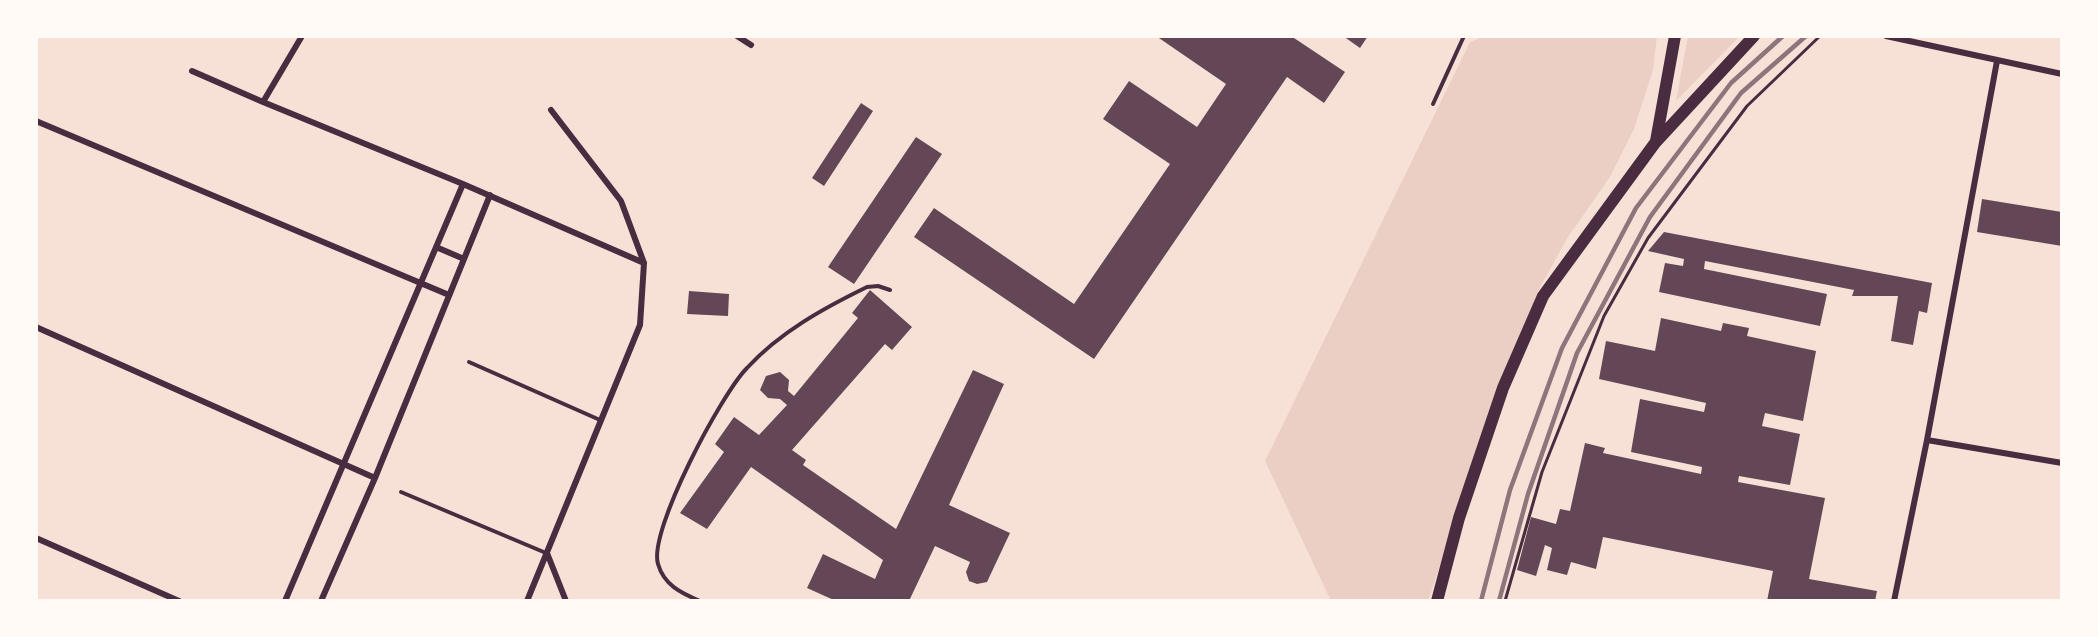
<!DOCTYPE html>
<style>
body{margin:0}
#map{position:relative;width:2098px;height:637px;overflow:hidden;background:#f7e1d7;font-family:"Crimson Pro",serif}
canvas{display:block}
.frame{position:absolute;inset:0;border:38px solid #fffaf5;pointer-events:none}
</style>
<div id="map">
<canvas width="2098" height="637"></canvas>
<div class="frame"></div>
</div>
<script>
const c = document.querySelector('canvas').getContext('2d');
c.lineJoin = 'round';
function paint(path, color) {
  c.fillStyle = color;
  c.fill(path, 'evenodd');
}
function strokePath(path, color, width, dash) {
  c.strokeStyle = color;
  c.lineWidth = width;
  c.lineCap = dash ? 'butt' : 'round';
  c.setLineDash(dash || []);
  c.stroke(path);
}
const green = new Path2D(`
 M1485,36H1657L1653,70L1634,129L1610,177L1568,237L1539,289L1508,364L1428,601H1331L1265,461L1470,42Z
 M1688,36H1740L1676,101Z`);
const building = new Path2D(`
 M1156,36H1291L1345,72L1324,103L1287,77L1094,359L914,237L934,208L1074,304L1170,164L1103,119L1129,81L1197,127L1226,84Z
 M1343,36H1368L1360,48Z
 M861,103L873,111L824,186L812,178Z
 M916,137L942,154L854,284L828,267Z
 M1982,199L2062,212V246L1977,232Z
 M1664,232L1932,283L1927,313L1919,311L1913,345L1891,341L1898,296H1852L1854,290L1705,261L1704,269L1827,294L1820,326L1659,292L1665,263L1683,266L1684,259L1648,251Z
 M870,290L912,327L892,350L885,344L792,450L806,460L803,465L896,529L973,370L1004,384L949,505L1010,533L987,582L977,584L969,581L966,572L970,562L935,546L909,601H836L807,588L823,554L875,579L883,560L751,467L707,529L680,513L724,452L715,444L734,417L759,435L787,405L780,399L768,398L760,390L766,376L780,372L789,380L788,391L794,396L858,318L852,313Z
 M689,291L729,294L728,316L687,314Z
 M1661,318L1721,331L1723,323L1749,328L1747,336L1816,351L1803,421L1765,413L1762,426L1800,434L1790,485L1739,476L1738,482L1825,498L1809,579L1877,591L1875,601H1767L1773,571L1603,537L1596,569L1571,562L1567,575L1547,570L1552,548L1545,545L1536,576L1517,570L1531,517L1556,524L1560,509L1570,511L1585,443L1605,448L1603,453L1701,474L1702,467L1631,452L1640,399L1704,412L1706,403L1599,379L1606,341L1655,351Z`);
const path = new Path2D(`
 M1505,601L1542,472L1604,316L1648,238L1747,106L1820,36`);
const service = new Path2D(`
 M1433,104L1464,36
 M469,362L600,420
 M401,492L546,553
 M700,601C681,593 664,585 658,564C648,531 722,393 747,368C780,332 824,308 867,287L878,286L890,290`);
const minor = new Path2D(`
 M302,36L263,102L463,184L644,263
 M737,36L751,45
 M1886,36L2062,74
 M192,71L263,102
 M36,121L449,295
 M436,247L464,259
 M36,327L375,478
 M1927,440L2062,463
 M36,538L179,601
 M547,553L566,601
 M285,601L463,184
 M321,601L375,478L490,195
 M527,601L640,325L644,263L621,201L551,110
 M1894,601L1927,440L1997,61`);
const primary = new Path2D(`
 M1656,141L1675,36
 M1437,601L1459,518L1503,388L1543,296L1655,143L1754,36`);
const rail = new Path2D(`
 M1481,601L1510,490L1562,348L1636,208L1731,83L1783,36
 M1499,601L1528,494L1577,353L1650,217L1741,93L1806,36`);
paint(green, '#ebcfc5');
paint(building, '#644757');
strokePath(path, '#4a2c40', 3);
strokePath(service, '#4a2c40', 4);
strokePath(minor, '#4a2c40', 6);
strokePath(primary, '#4a2c40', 12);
strokePath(rail, '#8f747c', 4.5);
</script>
